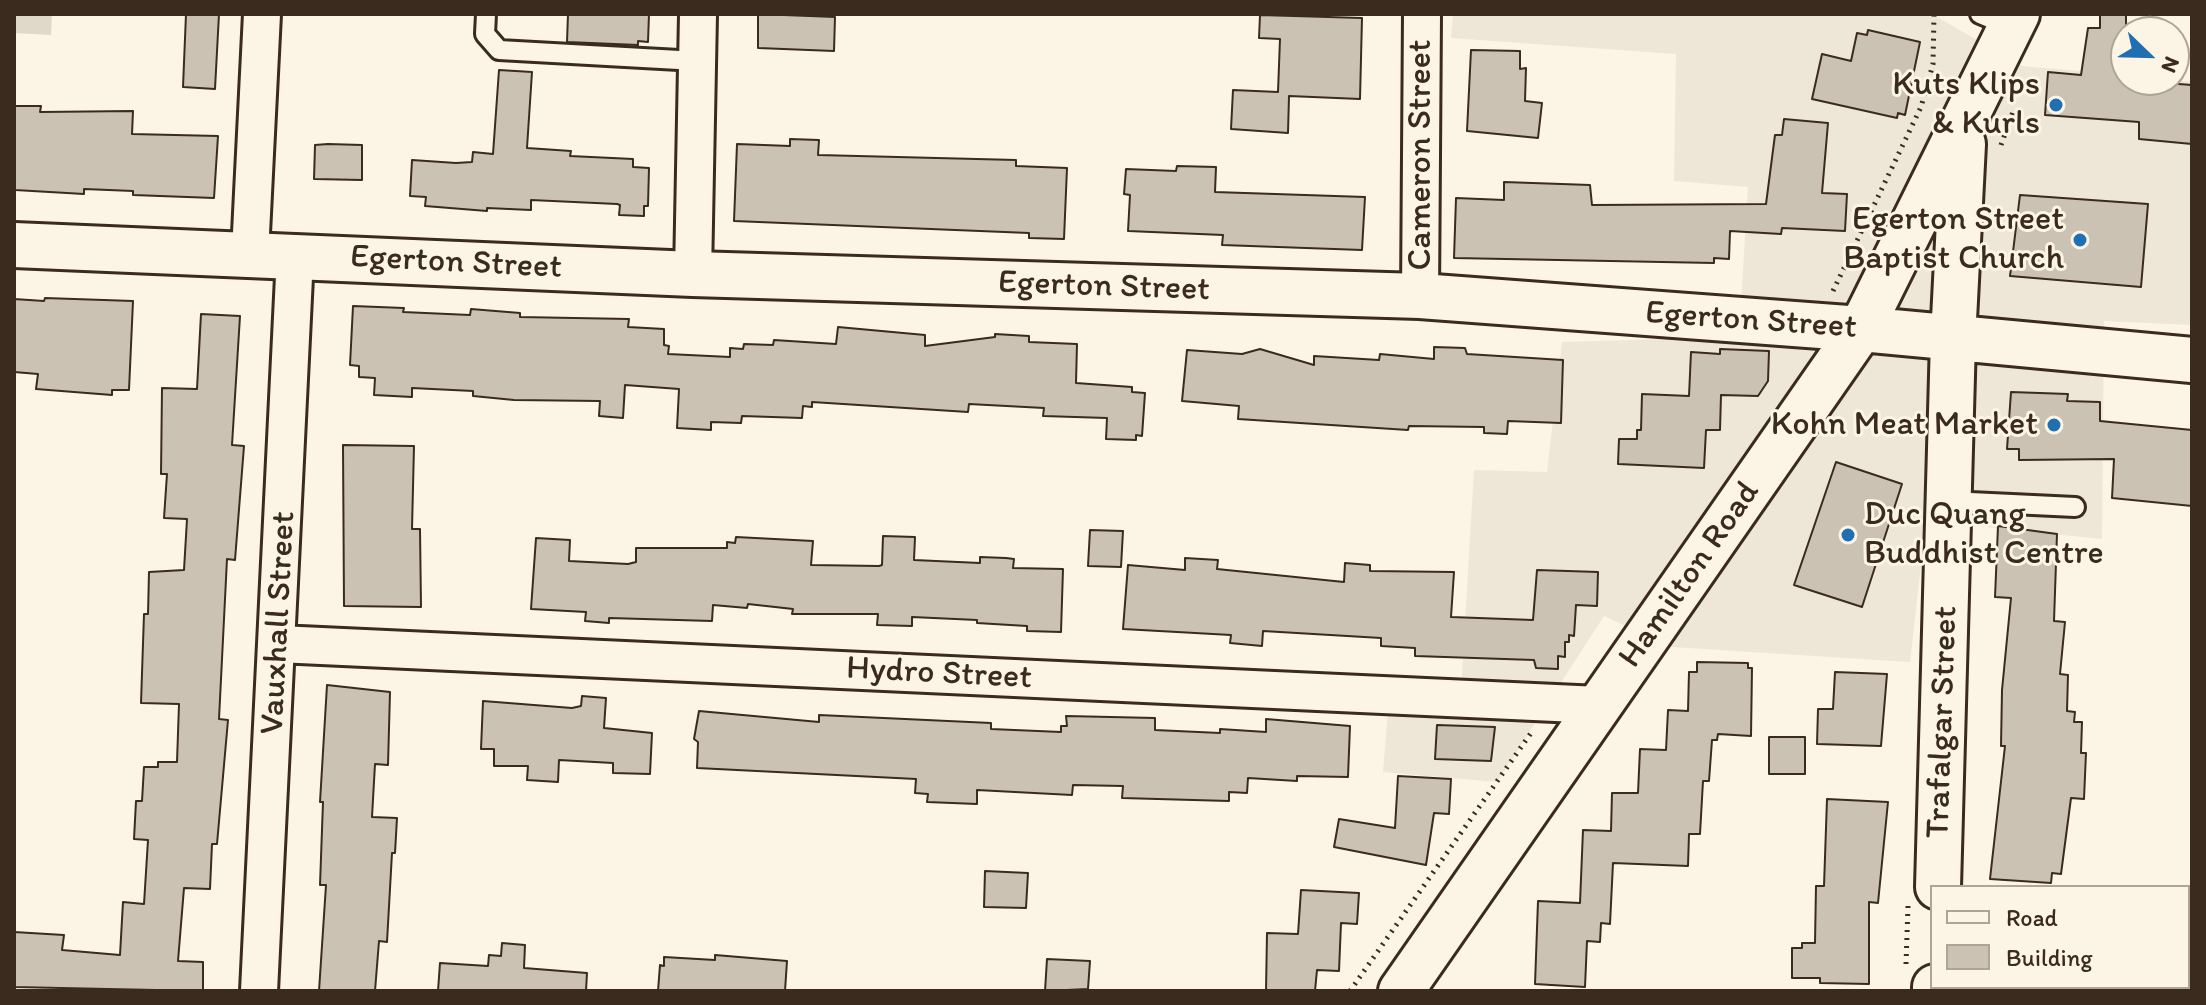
<!DOCTYPE html>
<style>
body{margin:0}
#map{position:relative;width:2206px;height:1005px;overflow:hidden;background:#fcf5e5;font-family:Itim,sans-serif}
canvas{display:block}
.frame{position:absolute;inset:0;border:16px solid #3b2a1e;pointer-events:none}
.legend{position:absolute;left:1930px;top:885px;width:260px;height:104px;box-sizing:border-box;background:#fcf5e5;border:2px solid #afa495;margin:0;padding:10px 14px;list-style:none;font-size:24px;color:#3b2a1e}
.legend li{display:flex;align-items:center;gap:16px;height:40px}
.legend b{width:40px;border:2px solid #afa495}
.north{position:absolute;left:2110px;top:16px;width:80px;height:80px;box-sizing:border-box;background:#fcf5e5;border:2px solid #afa495;border-radius:50%;rotate:113deg;font-size:22px;font-weight:700;line-height:32px;text-align:center;color:#3b2a1e}
.north::after{content:'';display:block;margin:auto;width:28px;height:36px;background:#1f6fb2;clip-path:polygon(50% 0,100% 100%,50% 72%,0 100%)}
</style>
<div id="map">
<canvas width="2206" height="1005"></canvas>
<div class="frame"></div>
<ul class="legend">
<li><b style="height:10px;background:#fcf5e5"></b>Road</li>
<li><b style="height:22px;background:#ccc2b3"></b>Building</li>
</ul>
<div class="north">N</div>
</div>
<script>
const c = document.querySelector('canvas').getContext('2d');
c.lineJoin = 'round';
function paint(path, color) {
  c.fillStyle = color;
  c.fill(path, 'evenodd');
}
function strokePath(path, color, width, dash) {
  c.strokeStyle = color;
  c.lineWidth = width;
  c.lineCap = dash ? 'butt' : 'round';
  c.setLineDash(dash || []);
  c.stroke(path);
}
function write(font, color, halo, rows, align = 'center') {
  c.font = font + ' Itim,sans-serif';
  c.lineWidth = 6;
  c.setLineDash([]);
  c.textBaseline = 'middle';
  c.strokeStyle = halo;
  c.fillStyle = color;
  for (const [text, x, y, turn = 0] of rows) {
    c.save();
    c.translate(x, y);
    c.rotate((+turn || 0) * Math.PI / 180);
    c.textAlign = isNaN(turn) ? turn : align;
    if (halo) c.strokeText(text, 0, 0);
    c.fillText(text, 0, 0);
    c.restore();
  }
}
const built = new Path2D(`
 M1453,14H1932L2022,66L2126,75V80L2192,81V325L2104,321L2102,539L1926,521L1910,662L1672,647L1604,616L1497,782L1383,772L1388,711L1460,707L1474,470L1547,472L1562,342L1739,337L1748,187L1674,181L1676,54L1451,38Z`);
const green = new Path2D(`
 M14,14H52L51,35L14,33Z`);
const building = new Path2D(`
 M186,14H219L215,89L183,87Z
 M568,14H649L648,42L638,41V45L567,42Z
 M758,14L835,17L834,51L758,48Z
 M2100,14H2126V80L2192,85V144L2139,139V122L2045,115L2048,72L2081,75L2088,28H2100Z
 M1260,15L1362,18L1360,99L1289,96L1288,133L1231,129L1233,90L1278,92L1280,39L1259,38Z
 M1868,30L1920,42L1905,115L1898,113L1897,118L1812,99L1822,54L1851,61L1857,33L1867,35Z
 M1471,50L1520,51V69L1526,68L1525,101L1542,103L1538,138L1467,131Z
 M499,70L532,72L527,148L571,151L570,156L633,159V167L649,168L648,206H644V216L619,215L620,205L617,204L531,200V210L487,208V211L425,206L426,197L410,196L412,160L456,163L472,162L473,152L493,154Z
 M14,106H41L40,112L133,111L132,134L218,136L214,198L133,195V191L84,189V194L15,190Z
 M1784,119L1828,123L1822,193L1847,194L1845,231L1782,228L1781,234L1730,231L1729,259L1714,258V263L1454,258L1456,198L1504,200V182L1590,185L1592,205L1766,204L1775,135H1782Z
 M790,139L819,140L818,155L1016,160V166L1067,168L1064,239L1029,238V233L734,221L737,144L790,146Z
 M328,144L362,145V180L314,179L315,145Z
 M1177,166L1216,167L1215,192L1365,197L1362,250L1222,245L1223,235L1128,231L1130,195L1124,194L1126,169L1176,171Z
 M2020,195L2148,204L2141,287L2010,276Z
 M45,298L133,301L129,390H112V395L36,389L38,374L14,372V299L44,301Z
 M353,306L404,308L403,312L470,315L471,309L520,313V317L629,319L628,327L664,329V345L669,346L668,354L730,357V348L743,349L744,344L773,345L774,340L836,344L838,327L925,335V346L995,337V334L1029,336V342L1077,344L1076,383L1132,387V392L1145,393L1142,436L1136,435V440L1106,439L1107,418L1043,416L1044,408L969,404L968,412L812,402V407L803,406L802,418L742,416L741,423L711,422V430L677,428L679,389L625,385L623,418L599,416L600,401L514,400L473,396V391L412,388V397L374,395L375,378L359,377V366L350,365Z
 M201,314L240,316L232,445L244,446L235,560L227,559L219,719L228,720L217,844H212L210,889L184,888L178,961L203,962V991L14,987V932L64,935L62,950L120,955L123,902L144,904L148,840L134,839L136,801H142L144,767H158V762H177L179,704L141,703L144,614H148L149,572L184,570L187,519L164,518L167,474H161L162,388L197,389Z
 M1434,347L1465,348L1467,354L1563,360L1561,423L1508,421L1507,434L1484,433V427L1409,426L1408,430L1238,419L1239,406L1182,401L1187,350L1242,354L1260,349L1314,365V356L1379,360L1380,354L1434,359Z
 M1720,349L1769,351L1768,381L1758,396L1721,395L1720,430H1706L1704,468L1618,464L1619,439H1637V430H1641L1642,394L1689,396L1691,352L1720,354Z
 M2011,392L2068,394L2067,401L2100,402V421L2192,430V506L2112,498L2114,459L2019,460V449H2007Z
 M343,445L414,446L412,529H420L421,607L344,606Z
 M1836,462L1902,484L1862,607L1794,585Z
 M1998,526L2057,534L2054,621L2065,622L2060,674L2068,675L2067,711L2075,712L2074,722H2082L2081,753H2086L2084,799L2071,798L2061,874L2052,873L2051,883L1990,879L2005,746H2001L2002,690L2011,598L1995,597Z
 M1090,530L1123,531L1121,567L1088,566Z
 M883,536L915,537L914,560L980,563V557L1006,558L1014,559L1013,568L1063,569L1061,632L1027,631V626L977,623V620L912,617V626L877,625L878,614H792L793,609L748,604L747,608L713,605L712,621L609,618V623L585,621L586,612L531,609L536,538L570,540L569,561L628,564L636,562V548H727V542L735,543L736,537L813,541L811,565L879,566L882,565Z
 M1185,558L1218,560L1217,569L1344,582L1345,563L1370,565V571L1454,572L1451,617L1533,620L1537,570L1598,572L1597,606L1576,605L1574,636L1569,635V642H1565V657L1558,656V669L1536,668L1534,660L1415,656V648L1381,646V638L1263,631L1262,646L1230,643L1231,635L1123,629L1128,565L1185,570Z
 M1697,662L1748,663V668H1752L1751,736L1718,734L1717,740H1712L1709,781H1703L1700,834H1689L1688,866L1613,863L1610,924L1601,923L1600,942L1587,941L1585,987L1535,984L1538,901L1580,903L1583,830L1611,831L1612,793H1638L1640,749L1666,750L1668,710L1688,711L1689,672H1697Z
 M1835,672L1887,674L1881,746L1817,744L1818,709H1833Z
 M327,685L390,692L388,765L375,764L372,817L397,818L395,853H392L387,942L379,941L375,991H319L326,885H320L323,802H320Z
 M582,696L606,698L604,728L652,733L650,774L613,773V763L559,760L558,782L527,780L528,766H494V749H481L483,701L572,708L581,706Z
 M699,711L819,722V715L991,723V729L1061,732V726H1067L1066,716L1155,718V730L1220,733V729L1266,732V719L1350,726L1348,777L1297,776V781L1248,778L1247,793L1229,792V801L1122,798L1123,786L1073,785L1072,795L977,790V804L927,802L928,794L915,793L916,779L697,768L698,742L694,739Z
 M1437,725L1495,727L1491,761L1435,759Z
 M1769,737H1805V774H1769Z
 M1398,776L1451,779L1449,814L1434,813L1426,865L1334,847L1339,819L1395,828Z
 M1827,799L1888,802L1878,903L1869,902V984L1820,983V978H1792V948H1802V943H1815L1816,886H1824Z
 M985,871L1028,873L1026,908L984,907Z
 M1301,890L1359,893L1357,924L1341,923L1339,971L1317,970L1315,991H1266L1267,933L1298,934Z
 M502,943L525,945L524,968L587,973L586,991H438L440,963L488,966L489,955L501,956Z
 M715,955L787,961L785,991H658L660,965L664,966V957L715,960Z
 M1047,959L1090,961L1088,989L1045,991Z`);
const path = new Path2D(`
 M2001,145L2014,109
 M1833,291L1921,107L1933,64L1934,14
 M1906,964L1908,906
 M1350,991L1531,733`);
const lane = new Path2D(`
 M486,14L485,34L499,50L697,61
 M1980,14L2011,27
 M1949,501L2075,507`);
const street = new Path2D(`
 M250,253L262,14
 M693,274L698,14
 M1420,296L1422,14
 M278,644L1599,705
 M259,991L295,256`);
const secondary = new Path2D(`
 M14,245L693,274L1420,296L1861,329L2192,360
 M1938,887L1953,339L1963,144
 M1401,991L1861,329L2017,14
 M1935,991V987`);
const markers = [
 [2056,105,8,"#1f6fb2"],
 [2080,240,8,"#1f6fb2"],
 [2054,425,8,"#1f6fb2"],
 [1848,535,8,"#1f6fb2"]
];
const poiNames = [
 ["Kuts Klips",2040,85],
 ["& Kurls",2040,124],
 ["Egerton Street",2064,220],
 ["Baptist Church",2064,259],
 ["Kohn Meat Market",2038,425],
 ["Duc Quang",1864,515,"left"],
 ["Buddhist Centre",1864,554,"left"]
];
const streetNames = [
 ["Cameron Street",1421,155,-90],
 ["Egerton Street",456,263,3],
 ["Egerton Street",1104,287,2],
 ["Egerton Street",1751,321,4],
 ["Hamilton Road",1690,575,-55],
 ["Vauxhall Street",279,623,-87],
 ["Hydro Street",939,674,3],
 ["Trafalgar Street",1943,722,-88]
];
paint(built, '#eee6d6');
paint(green, '#e0d8c8');
paint(building, '#ccc2b3');
strokePath(building, '#3b2a1e', 2);
strokePath(lane, '#3b2a1e', 24);
strokePath(street, '#3b2a1e', 42);
strokePath(secondary, '#3b2a1e', 50);
strokePath(path, '#3b2a1e', 5, [2, 6]);
strokePath(lane, '#fcf5e5', 18);
strokePath(street, '#fcf5e5', 36);
strokePath(secondary, '#fcf5e5', 44);
for (const [x, y, r, color] of markers) {
  const dot = new Path2D();
  dot.arc(x, y, r, 0, 2 * Math.PI);
  c.fillStyle = color;
  c.fill(dot);
  strokePath(dot, '#fcf5e5', 3);
}
write('34px', '#3b2a1e', '#fcf5e5', poiNames, 'right');
write('34px', '#3b2a1e', '#fcf5e5', streetNames);
</script>
